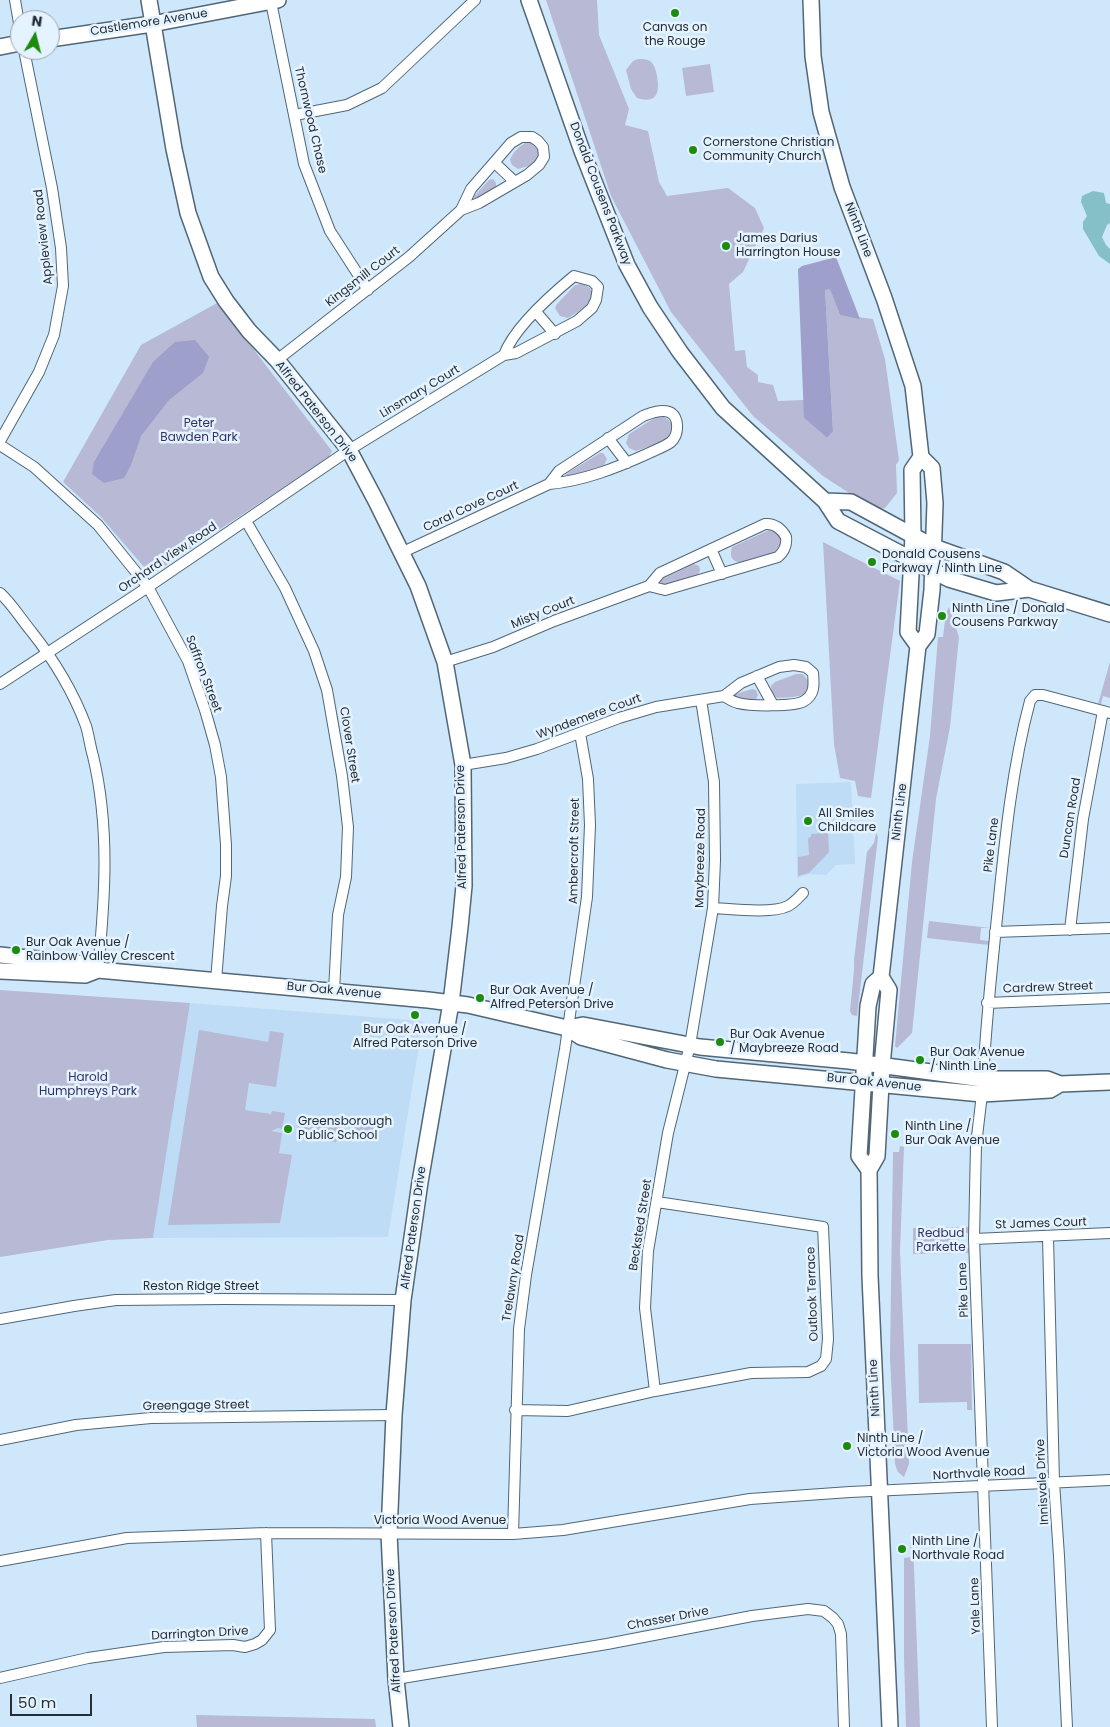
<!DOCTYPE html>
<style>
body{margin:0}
#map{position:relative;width:1110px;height:1727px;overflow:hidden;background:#cfe7fb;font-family:Poppins,sans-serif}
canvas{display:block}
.north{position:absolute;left:10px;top:10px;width:50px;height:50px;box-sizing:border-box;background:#e4f3ff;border:1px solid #98a4af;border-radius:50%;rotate:8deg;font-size:14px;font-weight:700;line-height:20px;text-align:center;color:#252e36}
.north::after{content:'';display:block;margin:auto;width:18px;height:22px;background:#1d8b0d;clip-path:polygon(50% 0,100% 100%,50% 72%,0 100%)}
.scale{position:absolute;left:10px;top:1694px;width:82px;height:22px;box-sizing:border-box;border:2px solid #252e36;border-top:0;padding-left:6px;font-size:15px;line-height:18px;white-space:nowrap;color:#252e36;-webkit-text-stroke:4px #e4f3ff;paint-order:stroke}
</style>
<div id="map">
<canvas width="1110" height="1727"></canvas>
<div class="north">N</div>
<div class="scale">50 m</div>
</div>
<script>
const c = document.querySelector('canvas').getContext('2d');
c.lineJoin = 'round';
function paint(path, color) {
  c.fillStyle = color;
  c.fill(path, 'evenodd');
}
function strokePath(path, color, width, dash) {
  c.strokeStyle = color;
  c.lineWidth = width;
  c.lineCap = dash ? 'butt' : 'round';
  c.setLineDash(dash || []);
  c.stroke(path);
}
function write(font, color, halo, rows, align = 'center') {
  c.font = font + ' Poppins,sans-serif';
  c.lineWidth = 5;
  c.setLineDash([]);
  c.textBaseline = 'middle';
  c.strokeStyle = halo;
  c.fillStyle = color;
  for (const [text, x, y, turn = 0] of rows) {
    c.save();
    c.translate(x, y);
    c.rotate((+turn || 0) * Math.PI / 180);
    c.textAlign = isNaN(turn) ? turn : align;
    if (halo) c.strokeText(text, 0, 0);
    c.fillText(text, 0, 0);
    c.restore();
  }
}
const built = new Path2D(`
 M851,782L855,864L836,865L826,875L809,874L797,878L796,784Z
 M190,1003L423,1021L388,1237L153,1238Z`);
const green = new Path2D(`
 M546,0H597L599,35L629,109L625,125L648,131L659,182L667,196L728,188L755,208L764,228L743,272L729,284L735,351L745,350L747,367L758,375V382L773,385L778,401L804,400V418L827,438L833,430L825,290L830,288L840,315L873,319L885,359L899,460L896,465L897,493L885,508L875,510L823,476L753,416L671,312L611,196Z
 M638,59C643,59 646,59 650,61C654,64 656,70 657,76C660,93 657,104 637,98L631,89L626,70L633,61Z
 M710,64L714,92L686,96L682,68Z
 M527,142L533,143L539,149L540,158L536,164L518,169L512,165L510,160C513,152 519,146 527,142Z
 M493,179L496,183V187L472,206L469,202L489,180Z
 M582,284L590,288L593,294L590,304L568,318L560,316L555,308L557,304L575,285Z
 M219,302L264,363L332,451L329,457L151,575L100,516L63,482L141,345Z
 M661,416C667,418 671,421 672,427C675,441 646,447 636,451L629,448L626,443L629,434L656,417Z
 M600,453H603L607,459L604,465L568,480L565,477L566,474Z
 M769,530C783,533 783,543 777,553C764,557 724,575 732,547Z
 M823,542L900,581L871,798L858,796L855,781L840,778L834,744Z
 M694,564L699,566L700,570L698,575L663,585L660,583L662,579Z
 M949,607L959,637L950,727L936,799L912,1033L897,1048L895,1046L912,862L930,736L938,637H943L946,613Z
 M1110,662V698L1103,696L1101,704H1098Z
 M796,674H803C823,698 793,697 777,698L772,693L771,686L775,682Z
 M752,689L756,690L758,695L756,699L734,701L733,695Z
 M828,833L829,852L809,873L798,876V857L809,855L808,838L811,837V834Z
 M876,833L878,837L857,1016L852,1015L850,1011L854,970V960L867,852L874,843Z
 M929,921L990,928H981L980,940L989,941V945L927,938Z
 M0,990L190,1003L153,1238L108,1240L0,1257Z
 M199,1030L268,1042L270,1031L284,1033L276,1087L249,1083L245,1110L271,1114L272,1111L285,1113L282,1129L278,1128L271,1131L282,1133L279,1153L292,1155L280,1223L168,1225Z
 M299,1119L342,1126L341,1138L335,1142L326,1140L323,1134L316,1133L310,1137L300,1136L297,1131Z
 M354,1124L375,1127L374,1136L366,1138L354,1136Z
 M900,1146L904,1147L900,1251L909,1464L904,1477L898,1472L895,1464L890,1357L893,1152H899Z
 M969,1227V1233H957V1249L969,1248V1253L913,1254V1228Z
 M971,1344L972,1410H967V1402L919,1403L918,1344Z
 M910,1542H913L920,1727H906L904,1658V1558L911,1557Z
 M196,1715L375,1719L376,1727H197Z`);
const forest = new Path2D(`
 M836,257L860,319L840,315L830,289L825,290L833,431L827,438L804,418L798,269L802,266Z
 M195,340L209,357L203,373L169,400L141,436L131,465L124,478L104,483L92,474L94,462L153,362L175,342Z`);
const water = new Path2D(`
 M1093,191L1104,193L1106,203L1110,204V223L1107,225L1102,237L1106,245L1110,249V264L1099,256L1083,229V222L1087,216L1081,202L1082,196Z`);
const street = new Path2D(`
 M15,0L20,29
 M271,2L304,164L330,231L368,290
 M295,115L347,105L382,88L475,0
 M495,163L515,182
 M536,312L555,334
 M277,360L409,257L461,210L479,203L527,175L539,165L544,157L543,147L538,141L532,137H521L511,143L471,189L461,210
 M608,438L627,463
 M0,441L39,372L54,335L63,286L61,248L52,188L24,50
 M0,445L34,467L98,525L148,587L188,661L205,710L215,745L221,777L226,845V876L222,906L216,981
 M246,521L285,588L314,651L327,690L342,776L348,827L346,877L338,915L334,991
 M711,549L722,574
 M403,552L549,484C583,481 616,468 647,454C655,450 664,447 671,442C679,435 680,416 669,412C661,409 651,413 643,416L559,471L549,484
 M0,593C12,604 21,619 31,631C54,660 73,691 86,726C89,736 90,746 93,756C110,827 105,898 98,970
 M445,662L493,647L554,621L649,586L665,590L778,557C784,552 787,545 786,537C782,529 774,523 765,524L660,573L649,586
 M757,676L773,705
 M0,684L148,587L349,450L504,355L516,353L577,321L592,308L596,300L598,287L592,281L574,276C551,295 514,328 504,355
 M463,765L506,758L537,749L619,718L656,707L724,696L741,683L779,667L794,665L806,667L813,673C814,684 815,695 804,701C795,707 749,706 738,703C733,702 729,699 724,696
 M713,908C732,909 772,914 788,906C794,903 799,897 803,893
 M1070,930L1083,819L1103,711
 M995,932L1110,928
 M987,1003L1110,998
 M983,1079C986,1022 992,965 998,908C1005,839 1012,768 1030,701L1035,695H1043L1110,713
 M982,1094L976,1145L974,1239L992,1727
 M1048,1237L1054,1482L1059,1556L1067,1727
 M974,1239L1110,1233
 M0,1319L74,1306L116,1300L225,1299L403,1300
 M655,1391L645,1308L648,1251L668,1133L690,1045L713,908L715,860L714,782L701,700
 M515,1410L568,1411L655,1391L751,1373L808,1372L821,1366L826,1359L828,1339L823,1227L657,1202
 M0,1440L76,1425L151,1418L394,1415
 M513,1534L519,1329L526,1275L565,1049L587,897L590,825L588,779L580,733
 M0,1561L127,1538L266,1533L513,1534L563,1530L750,1499L850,1492L1110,1480
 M0,1678L88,1658L164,1647L233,1645L245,1647L255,1644L262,1640L270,1630L266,1533
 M396,1679L607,1644L752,1616L808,1609L824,1611L833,1618L838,1624L841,1634L844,1727`);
const secondary = new Path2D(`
 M149,0L174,149L188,213L211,277L226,301L249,331L277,360L349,450L376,501L418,586L445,662L463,765L464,886L460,927L451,1003L420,1182L403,1300L394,1415L389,1534L396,1679L401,1727
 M529,0L582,151L627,265L650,307L680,352L723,408L825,501L838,521L949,579L996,593L1029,589
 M811,0L813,56L821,112L842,187L884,298L913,386L921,457L932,468L935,503L932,590L927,634L918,646L881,977L889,990L882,1066L877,1156L869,1170L870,1276L890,1727
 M50,39L152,24L278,0
 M0,47L20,43
 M825,501L851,502L934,547L1004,572L1029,589L1110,614
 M918,646L908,632L913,536L912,470L921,457
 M0,955L84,964L98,970L428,1000L468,1005L567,1028L581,1037L667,1060L716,1069L982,1094L1050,1090L1060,1084
 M0,971L85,975L98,970
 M567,1028L583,1025L700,1047L849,1061L983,1079H1047L1060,1084L1110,1082
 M869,1170L859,1156L868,1006L873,984L881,977`);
const markers = [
 [675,13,5,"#1d8b0d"],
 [693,150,5,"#1d8b0d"],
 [726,246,5,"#1d8b0d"],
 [872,562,5,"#1d8b0d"],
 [942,616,5,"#1d8b0d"],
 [808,821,5,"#1d8b0d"],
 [16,950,5,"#1d8b0d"],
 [480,998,5,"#1d8b0d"],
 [415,1015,5,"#1d8b0d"],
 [720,1042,5,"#1d8b0d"],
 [920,1060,5,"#1d8b0d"],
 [288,1129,5,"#1d8b0d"],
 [895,1134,5,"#1d8b0d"],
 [847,1446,5,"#1d8b0d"],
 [902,1549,5,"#1d8b0d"]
];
const streetNames = [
 ["Castlemore Avenue",149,23,-9],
 ["Thornwood Chase",310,120,77],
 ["Donald Cousens Parkway",600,194,69],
 ["Ninth Line",858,230,69],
 ["Appleview Road",44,237,-96],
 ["Kingsmill Court",363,277,-38],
 ["Linsmary Court",420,392,-31],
 ["Alfred Paterson Drive",316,412,52],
 ["Coral Cove Court",471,507,-25],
 ["Orchard View Road",168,558,-34],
 ["Misty Court",543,613,-22],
 ["Saffron Street",203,674,69],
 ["Wyndemere Court",589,717,-20],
 ["Clover Street",349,745,81],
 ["Ninth Line",900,812,-83],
 ["Duncan Road",1071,818,-81],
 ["Alfred Paterson Drive",462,827,-91],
 ["Pike Lane",992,845,-83],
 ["Ambercroft Street",575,851,-89],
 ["Maybreeze Road",701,858,-89],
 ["Cardrew Street",1048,988,-2],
 ["Bur Oak Avenue",334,991,5],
 ["Bur Oak Avenue",874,1083,6],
 ["St James Court",1041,1224,-2],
 ["Becksted Street",641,1225,-81],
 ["Alfred Paterson Drive",414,1228,-82],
 ["Trelawny Road",514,1278,-81],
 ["Reston Ridge Street",201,1287],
 ["Pike Lane",964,1290,-92],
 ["Outlook Terrace",813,1294,-92],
 ["Ninth Line",875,1388,-93],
 ["Greengage Street",196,1406,-1],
 ["Northvale Road",979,1474,-3],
 ["Innisvale Drive",1043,1482,-93],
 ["Victoria Wood Avenue",440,1521],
 ["Yale Lane",976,1606,-92],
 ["Chasser Drive",668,1619,-11],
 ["Alfred Paterson Drive",394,1631,-93],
 ["Darrington Drive",200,1634,-3]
];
const poiNames = [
 ["Canvas on",675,28,"center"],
 ["the Rouge",675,42,"center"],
 ["Cornerstone Christian",703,143],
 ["Community Church",703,157],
 ["James Darius",736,239],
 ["Harrington House",736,253],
 ["Donald Cousens",882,555],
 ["Parkway / Ninth Line",882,569],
 ["Ninth Line / Donald",952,609],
 ["Cousens Parkway",952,623],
 ["All Smiles",818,814],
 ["Childcare",818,828],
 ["Bur Oak Avenue /",26,943],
 ["Rainbow Valley Crescent",26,957],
 ["Bur Oak Avenue /",490,991],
 ["Alfred Peterson Drive",490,1005],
 ["Bur Oak Avenue /",415,1030,"center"],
 ["Alfred Paterson Drive",415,1044,"center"],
 ["Bur Oak Avenue",730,1035],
 ["/ Maybreeze Road",730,1049],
 ["Bur Oak Avenue",930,1053],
 ["/ Ninth Line",930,1067],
 ["Greensborough",298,1122],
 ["Public School",298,1136],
 ["Ninth Line /",905,1127],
 ["Bur Oak Avenue",905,1141],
 ["Ninth Line /",857,1439],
 ["Victoria Wood Avenue",857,1453],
 ["Ninth Line /",912,1542],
 ["Northvale Road",912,1556]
];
const parkNames = [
 ["Peter",199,424],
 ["Bawden Park",199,438],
 ["Harold",88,1078],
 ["Humphreys Park",88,1092],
 ["Redbud",941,1234],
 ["Parkette",941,1248]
];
paint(built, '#bedcf6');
paint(green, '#b7b9d5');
paint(forest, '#9e9fca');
paint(water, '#84c0c5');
strokePath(street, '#516778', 12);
strokePath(secondary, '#516778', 18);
strokePath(street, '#fff', 10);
strokePath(secondary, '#fff', 15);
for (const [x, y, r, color] of markers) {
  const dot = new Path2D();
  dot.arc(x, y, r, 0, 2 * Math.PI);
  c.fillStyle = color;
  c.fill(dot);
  strokePath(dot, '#e4f3ff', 2);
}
write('12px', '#252e36', '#e4f3ff', streetNames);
write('12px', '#252e36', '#e4f3ff', poiNames, 'left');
write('12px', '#333066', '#e4f3ff', parkNames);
</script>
